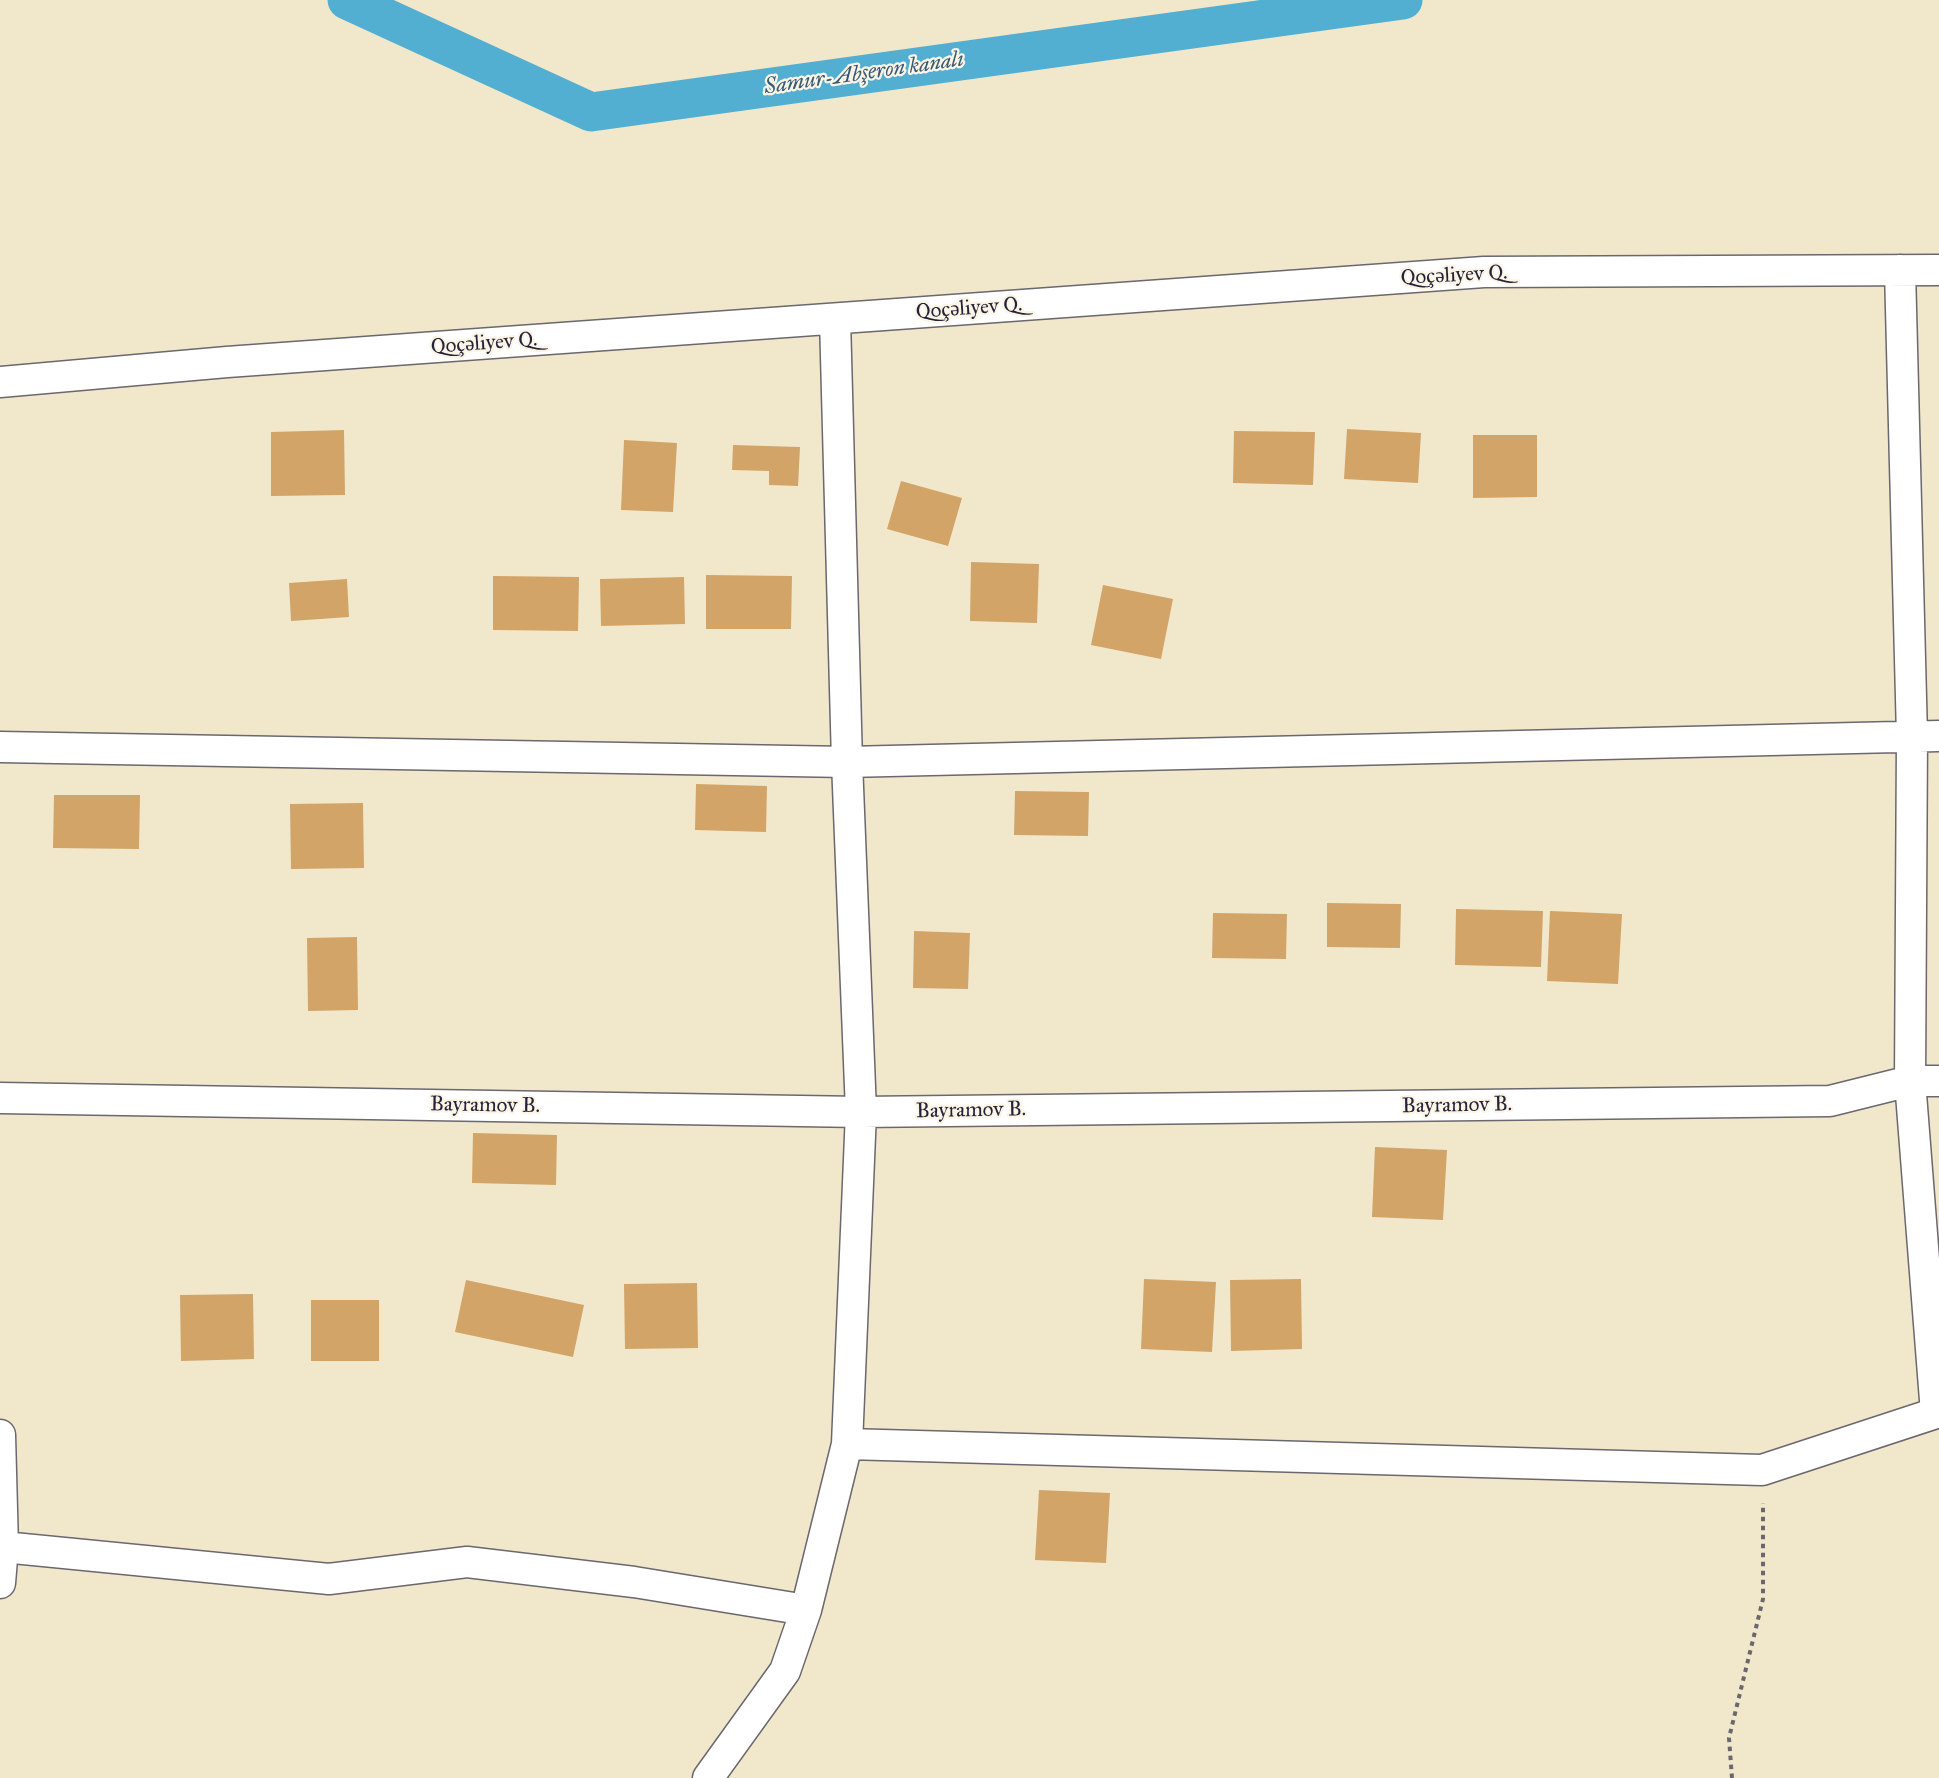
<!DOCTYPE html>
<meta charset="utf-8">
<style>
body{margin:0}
canvas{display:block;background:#f1e8cc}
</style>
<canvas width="1939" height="1778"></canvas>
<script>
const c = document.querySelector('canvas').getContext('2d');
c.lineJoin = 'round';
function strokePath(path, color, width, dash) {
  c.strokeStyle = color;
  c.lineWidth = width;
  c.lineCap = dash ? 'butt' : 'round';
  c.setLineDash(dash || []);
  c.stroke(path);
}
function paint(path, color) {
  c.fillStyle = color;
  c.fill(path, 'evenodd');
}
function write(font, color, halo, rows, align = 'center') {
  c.font = font + ' "IM FELL Great Primer",serif';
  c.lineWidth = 4.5;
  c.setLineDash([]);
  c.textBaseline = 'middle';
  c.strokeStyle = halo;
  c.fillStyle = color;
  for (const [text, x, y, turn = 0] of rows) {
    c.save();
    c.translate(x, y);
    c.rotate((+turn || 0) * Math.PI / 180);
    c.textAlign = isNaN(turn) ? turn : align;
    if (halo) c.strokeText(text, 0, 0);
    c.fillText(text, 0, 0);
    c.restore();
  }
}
const canal = new Path2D(`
 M347,0L591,112L1403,0`);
const building = new Path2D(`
 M1347,429L1421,433L1418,483L1344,479Z
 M344,430L345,495L271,496V432Z
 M1234,431L1315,432L1313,485L1233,483Z
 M1473,435H1537V497L1473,498Z
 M624,440L677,443L673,512L621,510Z
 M733,445L800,447L798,486L769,485V471L732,470Z
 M901,481L962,498L948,546L887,529Z
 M971,562L1039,564L1037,623L970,621Z
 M706,575L792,576L791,629H706Z
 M493,576L579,577L578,631L493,630Z
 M684,577L685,624L601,626L600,579Z
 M347,579L349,617L291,621L289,583Z
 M1103,585L1173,599L1161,659L1091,645Z
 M696,784L767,786L766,832L695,830Z
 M1015,791L1089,792L1088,836L1014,835Z
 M54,795H140L139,849L53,848Z
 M363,803L364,868L291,869L290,804Z
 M1327,903L1401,904L1400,948L1327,947Z
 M1456,909L1543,911L1541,967L1455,965Z
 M1550,911L1622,914L1618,984L1547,981Z
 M1213,913L1287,914L1286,959L1212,958Z
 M914,931L970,933L968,989L913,988Z
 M357,937L358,1010L308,1011L307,938Z
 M473,1133L557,1135L556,1185L472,1183Z
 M1375,1147L1447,1150L1443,1220L1372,1217Z
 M1144,1279L1216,1282L1212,1352L1141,1349Z
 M1301,1279L1302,1349L1231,1351L1230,1280Z
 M466,1280L584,1305L573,1357L455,1332Z
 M697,1283L698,1348L625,1349L624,1284Z
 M253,1294L254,1359L181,1361L180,1295Z
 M311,1300H379V1361H311Z
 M1039,1490L1110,1493L1106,1563L1035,1560Z`);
const path = new Path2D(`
 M1732,1778L1729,1738L1763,1599V1503`);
const minor = new Path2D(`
 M1900,270L1912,737L1910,1081L1936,1413H1939
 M0,382L227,362L1484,272L1939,270
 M0,747L847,762L1939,736
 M0,1098L861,1112L1830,1101L1910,1081H1939
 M0,1435L3,1547L0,1583
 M847,1444L1762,1470L1936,1413
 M3,1547L329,1579L467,1562L634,1582L806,1610
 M708,1778L785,1671L806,1610L847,1444L861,1112L847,762L835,319`);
const streetNames = [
 ["Qoçəliyev Q.",1454,276,-3],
 ["Qoçəliyev Q.",969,309,-4],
 ["Qoçəliyev Q.",484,344,-4],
 ["Bayramov B.",485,1106,1],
 ["Bayramov B.",1457,1106,-1],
 ["Bayramov B.",971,1111,-1]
];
const waterNames = [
 ["Samur-Abşeron kanalı",864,74,-8]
];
strokePath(canal, '#53afd1', 39);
paint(building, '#d3a467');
strokePath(minor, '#6a676e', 33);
strokePath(path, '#6a676e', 4, [4.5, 4.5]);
strokePath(minor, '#fff', 30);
write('21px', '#22223b', '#fcf5e5', streetNames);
write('italic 22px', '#365a77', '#fcf5e5', waterNames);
</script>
